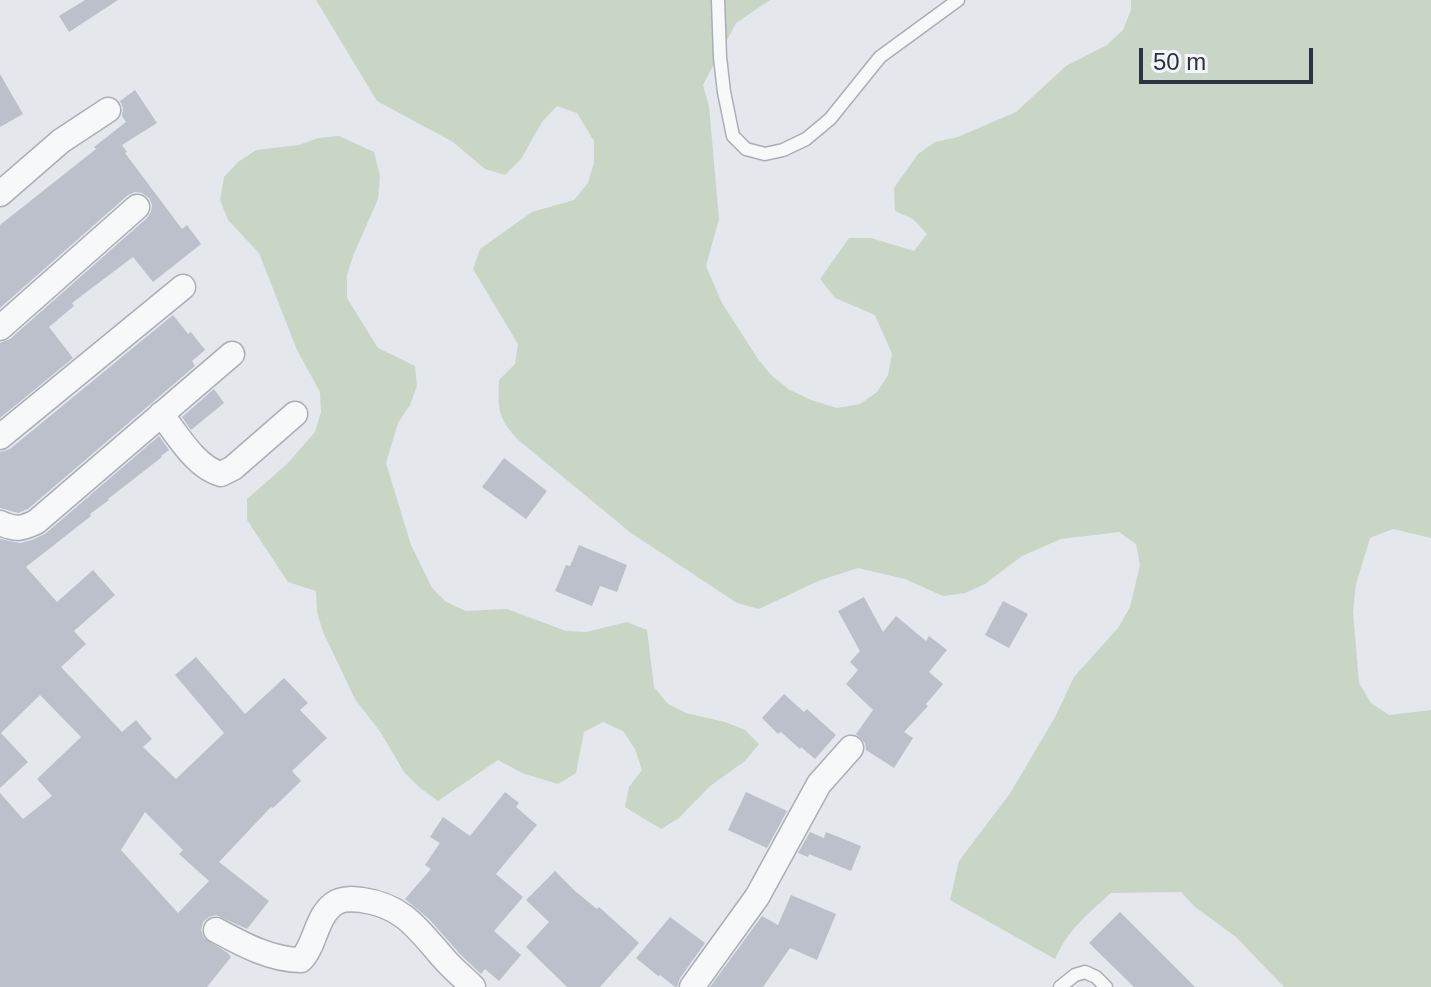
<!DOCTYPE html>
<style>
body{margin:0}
#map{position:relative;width:1431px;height:987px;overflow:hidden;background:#e4e7ec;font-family:Arial,sans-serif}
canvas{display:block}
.scale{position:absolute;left:1139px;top:48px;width:174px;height:36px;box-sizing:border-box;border:4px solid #2b3445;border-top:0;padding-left:10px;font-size:24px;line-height:28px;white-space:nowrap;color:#2b3445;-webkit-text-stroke:6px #f4f6f9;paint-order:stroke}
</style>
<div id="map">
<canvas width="1431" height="987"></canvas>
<div class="scale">50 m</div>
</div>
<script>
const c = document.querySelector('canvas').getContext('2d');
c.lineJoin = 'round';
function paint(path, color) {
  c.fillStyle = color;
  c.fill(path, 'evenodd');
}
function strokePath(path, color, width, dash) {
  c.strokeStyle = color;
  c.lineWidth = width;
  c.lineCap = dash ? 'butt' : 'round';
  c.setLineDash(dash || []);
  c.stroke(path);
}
const green = new Path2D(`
 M316,0H770L736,23L703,85L709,106L719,219L706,266L722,303L758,359L772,376L790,390L811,400L837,408L860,404L877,392L888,375L892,354L875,315L835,298L820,279L849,238H871L914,251L927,234L913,219L895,211L894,188L918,154L935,142L958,137L1016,112L1066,66L1107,45L1123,30L1131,10V0H1431V538L1393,529L1370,538L1356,584L1353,611L1359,683L1371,703L1389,715L1431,710V987H1284L1236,937L1195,907L1181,892L1111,893C1087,915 1069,928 1055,959L950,900L959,861L1011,792L1055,717L1074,677L1118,628L1130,607L1140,565L1136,544L1119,532L1061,539L1022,556L985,584L965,593L943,596L905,579L858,568L818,581L759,609L737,603L631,533L517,439C497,416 498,409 499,380L515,364L518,344L473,269L480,249L532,212L574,200L588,183L594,163V141L577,113L557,106L542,122L521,159L505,175L485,169L453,142L377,101Z
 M339,136L374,152L380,176L378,199L353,256L347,275V298L378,348L415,366L417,386L410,405L398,423L386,463L411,545L432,588L446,602L466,611L507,609L566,631L586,632L627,622L647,630L654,687L668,704L686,713L725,722L745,730L759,744L745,761L710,786L679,818L661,829L625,807L629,787L642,770L635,749L623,731L603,722L584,732L576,773L558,784L522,773L498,760L438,801L420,788L404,772L381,733L355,699L323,632L317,612L316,591L288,582L247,520V499L287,464L315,432L321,412L320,392L297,350L259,253L228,220L220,200L224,177L238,162L256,150L299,145L318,138Z`);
const building = new Path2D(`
 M85,0H118L69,32L59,16Z
 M0,74L23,114L0,127Z
 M135,90L157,123L122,145L127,152L125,153L182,229L187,225L201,244L153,282L133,257L72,303L74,306L49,327L73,358L0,418V343L10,339L147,218L151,212L152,205L149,198L142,193L135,192L128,195L0,308V225L96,149L94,147L126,122L122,116L123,108L120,101Z
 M173,315L188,334L191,332L205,350L192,361L195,366L28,509L18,513L0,508V452L10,449Z
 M214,389L224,403L191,430L182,417Z
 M159,436L169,450L161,456L162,457L108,499L109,500L90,514L91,516L26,567L57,602L93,570L115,595L74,631L86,644L61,667L122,732L136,720L152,739L143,747L176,779L224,733L175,675L196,657L245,714L284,678L308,703L300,710L327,738L292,771L301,781L273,808L271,807L219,862L269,901L247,929L216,915L209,917L203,922L201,930L204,938L228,953L231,957L207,987H0V793L23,819L52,796L37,779L81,737L40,695L1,733L28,762L0,788V539L20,543L32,540L45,534ZM145,812L183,850L179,854L209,881L178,913L121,850Z
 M504,458L547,491L526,519L482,487Z
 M579,545L627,565L617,592L600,586L592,606L555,591L566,565L570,566Z
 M864,597L883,632L896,616L926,641L929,636L947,650L929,672L943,684L926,704L928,706L904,732L913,738L894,768L866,750L865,743L856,734L873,710L846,684L858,670L850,662L860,651L838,611Z
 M1003,601L1028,614L1009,648L985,635Z
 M784,694L804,712L807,709L836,735L815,759L801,747L800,749L781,732L778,734L762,718Z
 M505,792L519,803L516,807L537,825L496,874L523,897L494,931L521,955L499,981L485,969L481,974L460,954L429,919L405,899L431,869L425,865L440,843L430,837L443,817L470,836Z
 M746,792L787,811L767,848L728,830Z
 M810,832L824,838L826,832L861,846L851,871L809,854L808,857L798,853Z
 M555,871L575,891L597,909L599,907L639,943L600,987H567L526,947L549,922L526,900Z
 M791,895L836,914L817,960L790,948L763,987H710L762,916L778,925Z
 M1120,912L1195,987H1134L1089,943Z
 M670,917L705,943L680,978L677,987H675L660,975L658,976L636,958Z`);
const service = new Path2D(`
 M718,0L720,57L724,92L733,136L746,149L765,154L783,150L806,139L830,119L880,57L958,0
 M1060,987L1075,975L1085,972L1096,977L1106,987`);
const minor = new Path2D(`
 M0,194L61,141L108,110
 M0,328L137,207
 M161,414C177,434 196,468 221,474L233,468L295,414
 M0,437L183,287
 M0,523C16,530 21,529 36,522L232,354
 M216,930C242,944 271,960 301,960C316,945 316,913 337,902C345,898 353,899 362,900C405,906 419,931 446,961C454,970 464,978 473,987
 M692,987L757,897L819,784L851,748`);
paint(green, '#c9d6c5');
paint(building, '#bbc0ca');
strokePath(service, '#a9aeb7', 15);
strokePath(minor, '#a9aeb7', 27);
strokePath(service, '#f7f8fa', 12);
strokePath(minor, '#f7f8fa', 24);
</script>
